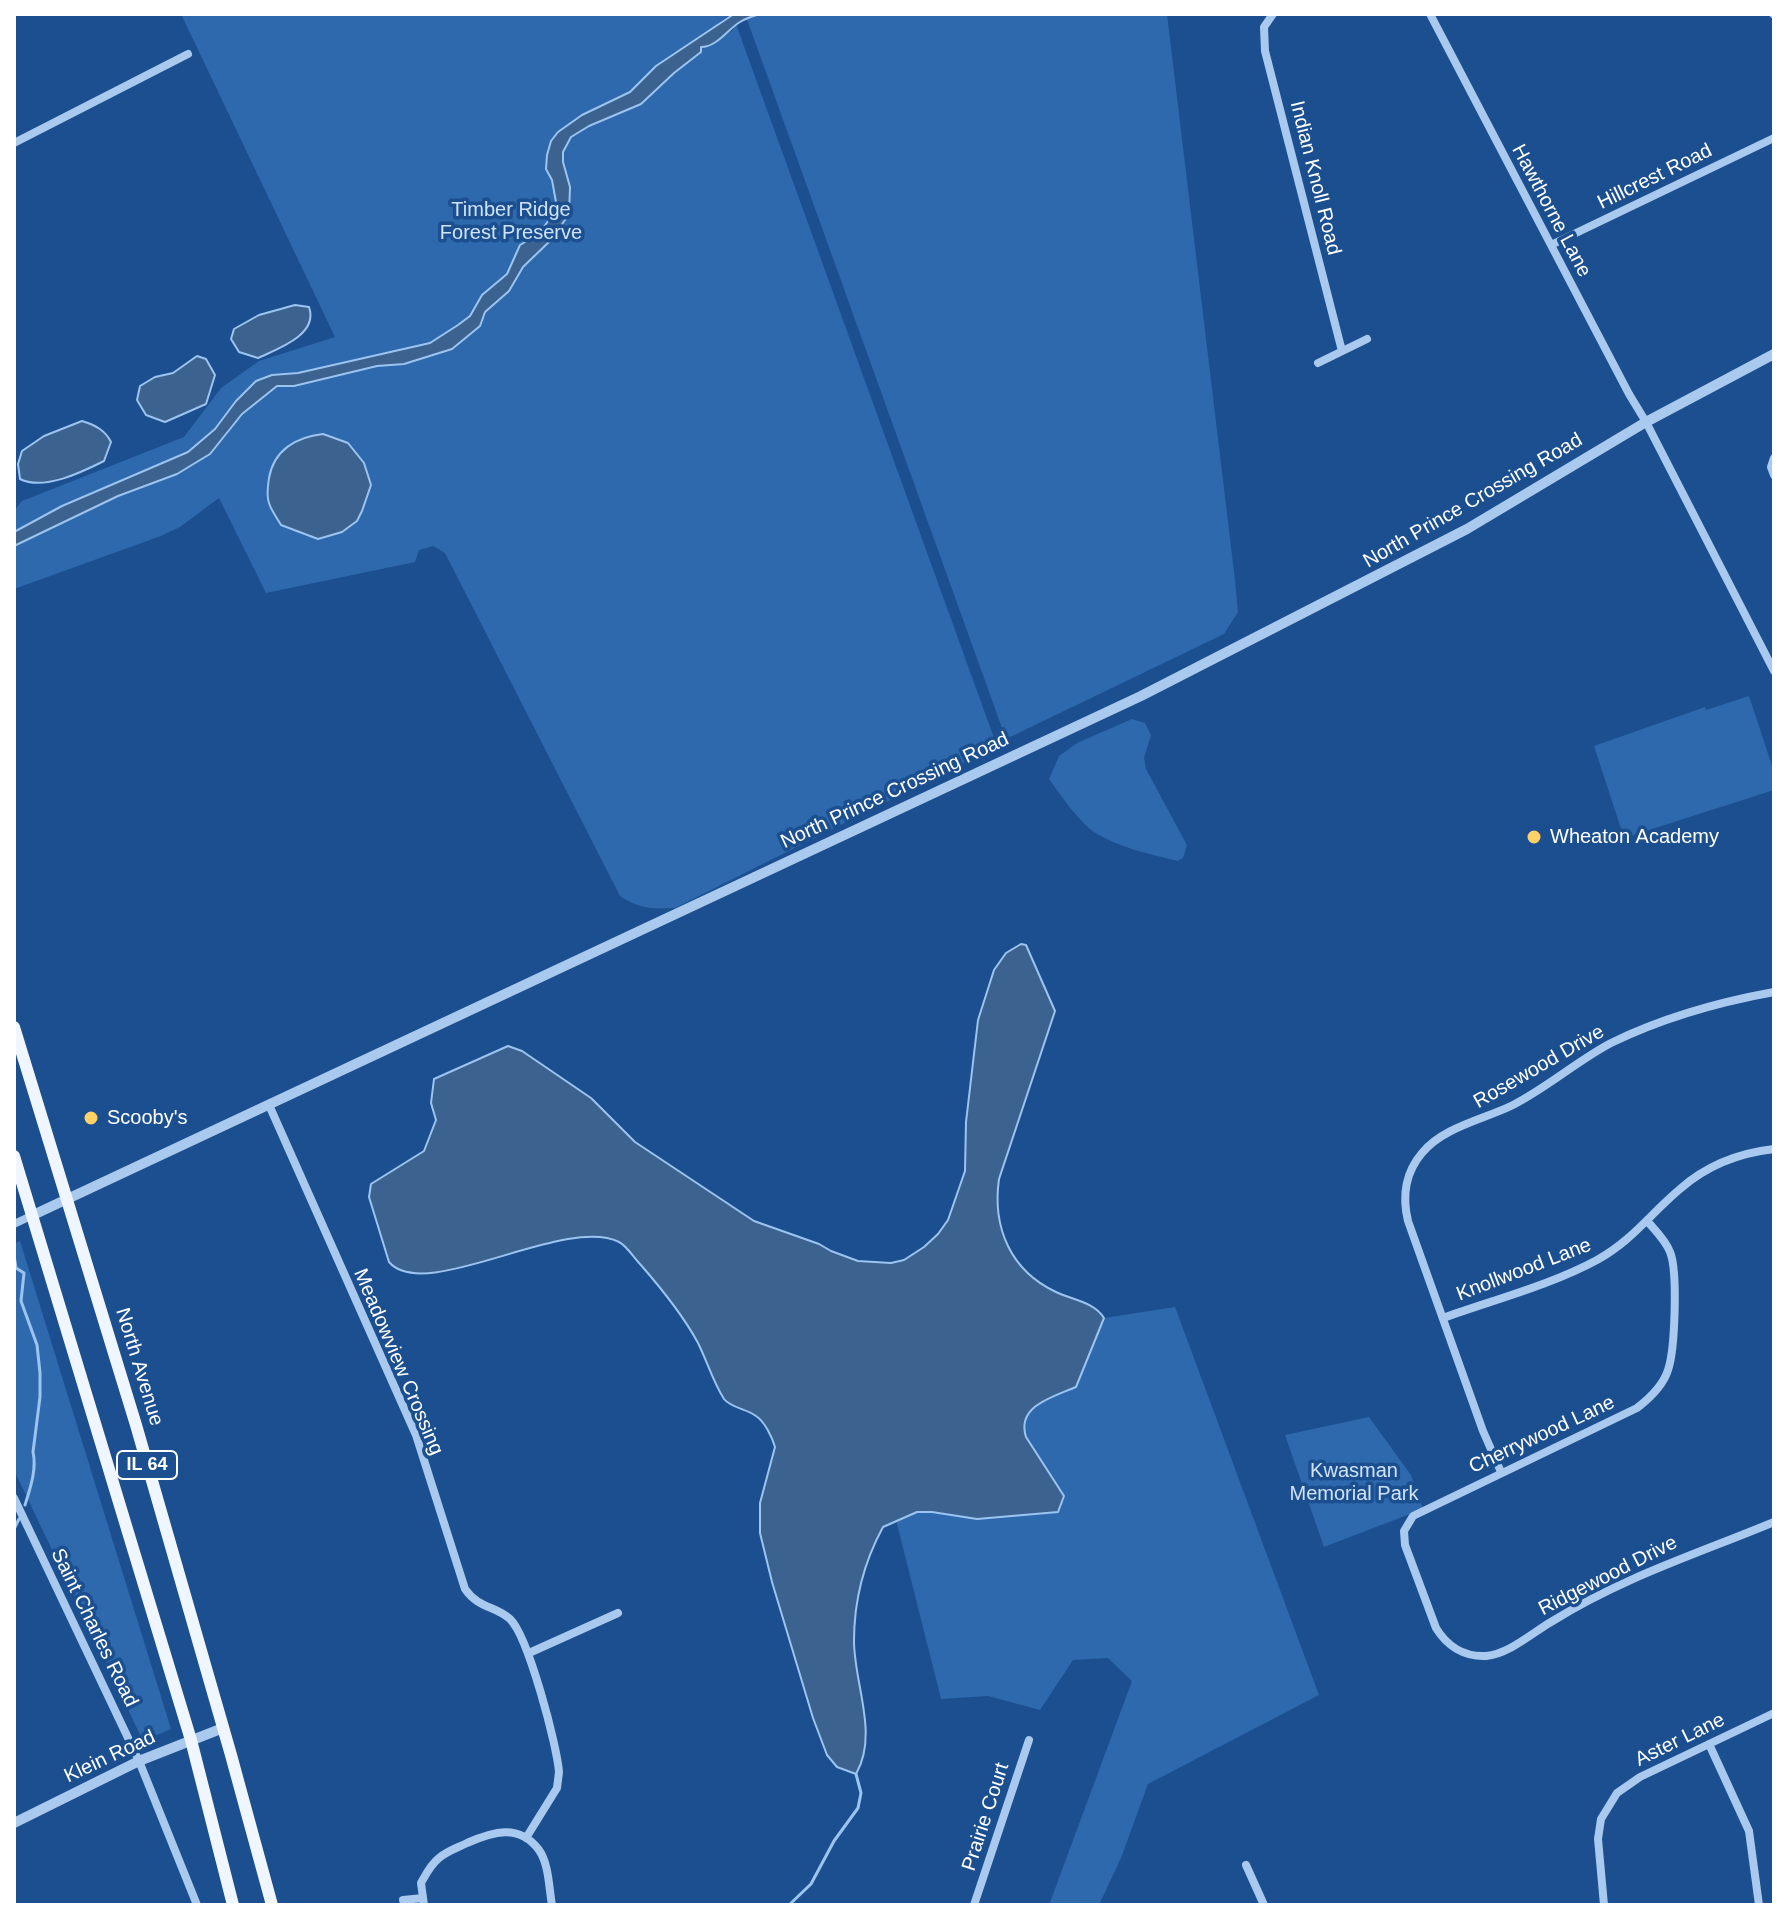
<!DOCTYPE html>
<style>
body{margin:0}
#map{position:relative;width:1788px;height:1919px;overflow:hidden;background:#1b4f8f;font-family:Arial,sans-serif}
canvas{display:block}
.frame{position:absolute;inset:0;border:16px solid #fff;pointer-events:none}
</style>
<div id="map">
<canvas width="1788" height="1919"></canvas>
<div class="frame"></div>
</div>
<script>
const c = document.querySelector('canvas').getContext('2d');
c.lineJoin = 'round';
function paint(path, color) {
  c.fillStyle = color;
  c.fill(path, 'evenodd');
}
function strokePath(path, color, width, dash) {
  c.strokeStyle = color;
  c.lineWidth = width;
  c.lineCap = dash ? 'butt' : 'round';
  c.setLineDash(dash || []);
  c.stroke(path);
}
function write(font, color, halo, rows, align = 'center') {
  c.font = font + ' Arial,sans-serif';
  c.lineWidth = 7;
  c.setLineDash([]);
  c.textBaseline = 'middle';
  c.strokeStyle = halo;
  c.fillStyle = color;
  for (const [text, x, y, turn = 0] of rows) {
    c.save();
    c.translate(x, y);
    c.rotate((+turn || 0) * Math.PI / 180);
    c.textAlign = isNaN(turn) ? turn : align;
    if (halo) c.strokeText(text, 0, 0);
    c.fillText(text, 0, 0);
    c.restore();
  }
}
const green = new Path2D(`
 M181,14H731L718,23L719,26L707,33L709,47L733,30L736,24L998,749L966,762L675,908C653,909 639,909 620,896L445,553L433,546L419,550L415,562L266,593L219,498L180,527L161,536L14,589V511L22,501L184,437L221,388L259,361L335,337Z
 M745,14H1167L1235,580L1238,612L1224,634L1006,739Z
 M1749,696L1774,772V790L1624,838L1594,746L1705,707L1706,710Z
 M1132,719L1145,723L1151,735L1144,758L1146,769L1187,845L1183,858L1178,861C1150,854 1119,848 1094,832C1078,821 1061,795 1049,779L1059,756L1077,743Z
 M20,1241L171,1729L143,1741L14,1470V1244Z
 M1175,1307L1319,1695L1148,1784L1121,1858L1099,1905H1049L1132,1681L1108,1658L1073,1660L1040,1710L988,1696L941,1699L896,1520L917,1512H932L977,1519L1058,1512L1064,1496L1026,1437C1016,1406 1053,1397 1076,1387L1104,1318Z
 M1369,1417L1411,1475L1423,1509L1324,1547L1285,1435Z`);
const water = new Path2D(`
 M734,14H760C753,16 746,18 740,22C728,29 717,47 701,47V52L674,73L641,104L589,126L571,137L563,152V162L570,187L569,214L552,239L523,267L509,291L485,312L480,326L452,349L404,364L377,366L294,386H277L242,414L210,454L177,474L118,496L14,546V532L62,506L188,452L215,429L236,401L256,381L272,375L298,373L430,343L458,325L470,316L482,295L507,274L520,245L540,233L548,221L556,202L552,180L546,169L547,155L551,141L558,132L582,115L630,92L656,66Z
 M295,305L309,307C319,335 277,349 258,358L239,352L231,339L234,329L259,315Z
 M197,356L206,359L215,375L206,404L165,422L146,415L137,400L140,386L155,377L173,373Z
 M82,421C95,425 105,430 111,442L104,461C82,472 44,491 20,479L18,464L22,451L44,436Z
 M323,434L348,443L364,463L371,485L362,511L357,521L342,532L318,539L281,525C277,518 271,510 269,503C266,495 268,486 269,478C274,450 296,437 323,434Z
 M1021,944L1026,945L1055,1011L999,1179C992,1228 1011,1271 1056,1292C1073,1300 1094,1302 1104,1318L1076,1387C1053,1397 1016,1406 1026,1437L1064,1496L1058,1512L977,1519L932,1512H917L883,1527C864,1562 854,1601 854,1641C854,1684 879,1734 856,1774L837,1767L827,1755L813,1718L772,1582L760,1533V1503L775,1447C772,1437 765,1422 756,1416C747,1409 731,1408 724,1399C713,1382 707,1361 698,1343C683,1315 661,1288 640,1264C634,1258 627,1246 619,1242C564,1215 425,1304 389,1262L369,1197L371,1184L424,1151L436,1120L431,1103L434,1079L508,1046L522,1051L591,1098L635,1142L754,1221L819,1244L831,1251L858,1261L891,1263L904,1260L924,1247L938,1234L948,1220L965,1171L966,1122L978,1020L994,970L1006,953Z`);
const stream = new Path2D(`
 M14,1255L16,1268L24,1273L21,1301L37,1345L40,1373V1397L33,1452C37,1469 30,1489 25,1505
 M14,1529L19,1519
 M789,1905L811,1884L834,1841L858,1808L861,1793L856,1774`);
const minor = new Path2D(`
 M1273,14L1264,27L1265,51L1342,351
 M1430,14L1629,394L1646,422L1774,671
 M1773,14L1774,15
 M14,143L188,54
 M1551,245L1774,138
 M1318,363L1367,339
 M1774,458L1771,467L1774,475
 M269,1105L416,1435L465,1589C479,1609 494,1605 510,1619C528,1636 557,1745 559,1772L557,1788L526,1838
 M1648,1222C1656,1231 1666,1241 1670,1252C1678,1271 1675,1350 1668,1370C1663,1386 1650,1398 1637,1408L1413,1516L1404,1531L1405,1545L1436,1628C1447,1646 1464,1657 1486,1656C1509,1654 1532,1633 1551,1622C1623,1577 1697,1554 1774,1522
 M14,1224L31,1216
 M1443,1318C1493,1300 1551,1285 1597,1260C1633,1240 1650,1214 1680,1189C1706,1166 1739,1153 1774,1149
 M1501,1472L1483,1431L1408,1221C1402,1196 1405,1173 1422,1153C1443,1127 1485,1119 1513,1105C1548,1087 1577,1061 1611,1043C1662,1018 1719,1002 1774,992
 M14,1498L139,1761L197,1905
 M529,1653L618,1613
 M1709,1744L1749,1831L1759,1905
 M1246,1865L1264,1905
 M403,1900L423,1898
 M424,1905L421,1883C426,1874 431,1864 439,1858C447,1851 457,1848 467,1843C492,1832 519,1823 539,1850C549,1864 549,1889 552,1905
 M974,1905L1029,1740
 M1604,1905L1598,1839L1601,1819L1617,1793L1640,1777L1774,1713`);
const tertiary = new Path2D(`
 M31,1216L1141,696L1467,529L1646,422L1774,354
 M14,1823L139,1761L223,1728`);
const primary = new Path2D(`
 M14,1027L136,1425L231,1755L272,1905
 M14,1156L191,1740L233,1905`);
const markers = [
 [1534,837,8,"#ffd166"],
 [91,1118,8,"#ffd166"]
];
const shields = [
 [147,1465,60]
];
const shieldNames = [
 ["IL 64",147,1465]
];
const streetNames = [
 ["Hillcrest Road",1655,177,-26],
 ["Indian Knoll Road",1315,178,76],
 ["Hawthorne Lane",1551,211,62],
 ["North Prince Crossing Road",1473,501,-30],
 ["North Prince Crossing Road",895,791,-25],
 ["Rosewood Drive",1539,1067,-30],
 ["Knollwood Lane",1524,1270,-21],
 ["Meadowview Crossing",398,1362,67],
 ["North Avenue",139,1367,73],
 ["Cherrywood Lane",1542,1435,-25],
 ["Ridgewood Drive",1608,1576,-27],
 ["Saint Charles Road",94,1628,64],
 ["Aster Lane",1680,1740,-26],
 ["Klein Road",110,1757,-25],
 ["Prairie Court",986,1817,-72]
];
const parkNames = [
 ["Timber Ridge",511,210],
 ["Forest Preserve",511,233],
 ["Kwasman",1354,1471],
 ["Memorial Park",1354,1494]
];
const poiNames = [
 ["Wheaton Academy",1550,837],
 ["Scooby's",107,1118]
];
paint(green, '#2e69ad');
paint(water, '#3c6290');
strokePath(water, '#9cc4f0', 2);
strokePath(stream, '#9cc4f0', 3);
strokePath(minor, '#a9c9ee', 8);
strokePath(tertiary, '#a9c9ee', 10);
strokePath(primary, '#f0f6ff', 12);
for (const [x, y, r, color] of markers) {
  const dot = new Path2D();
  dot.arc(x, y, r, 0, 2 * Math.PI);
  c.fillStyle = color;
  c.fill(dot);
  strokePath(dot, '#1b4f8f', 3);
}
for (const [x, y, w] of shields) {
  const box = new Path2D();
  box.roundRect(x - w / 2, y - 14, w, 28, 6);
  c.fillStyle = '#1b4f8f';
  c.fill(box);
  strokePath(box, '#fff', 2);
}
write('bold 18px', '#fff', null, shieldNames);
write('20px', '#fff', '#1b4f8f', streetNames);
write('20px', '#cfe3fa', '#1b4f8f', parkNames);
write('20px', '#fff', '#1b4f8f', poiNames, 'left');
</script>
